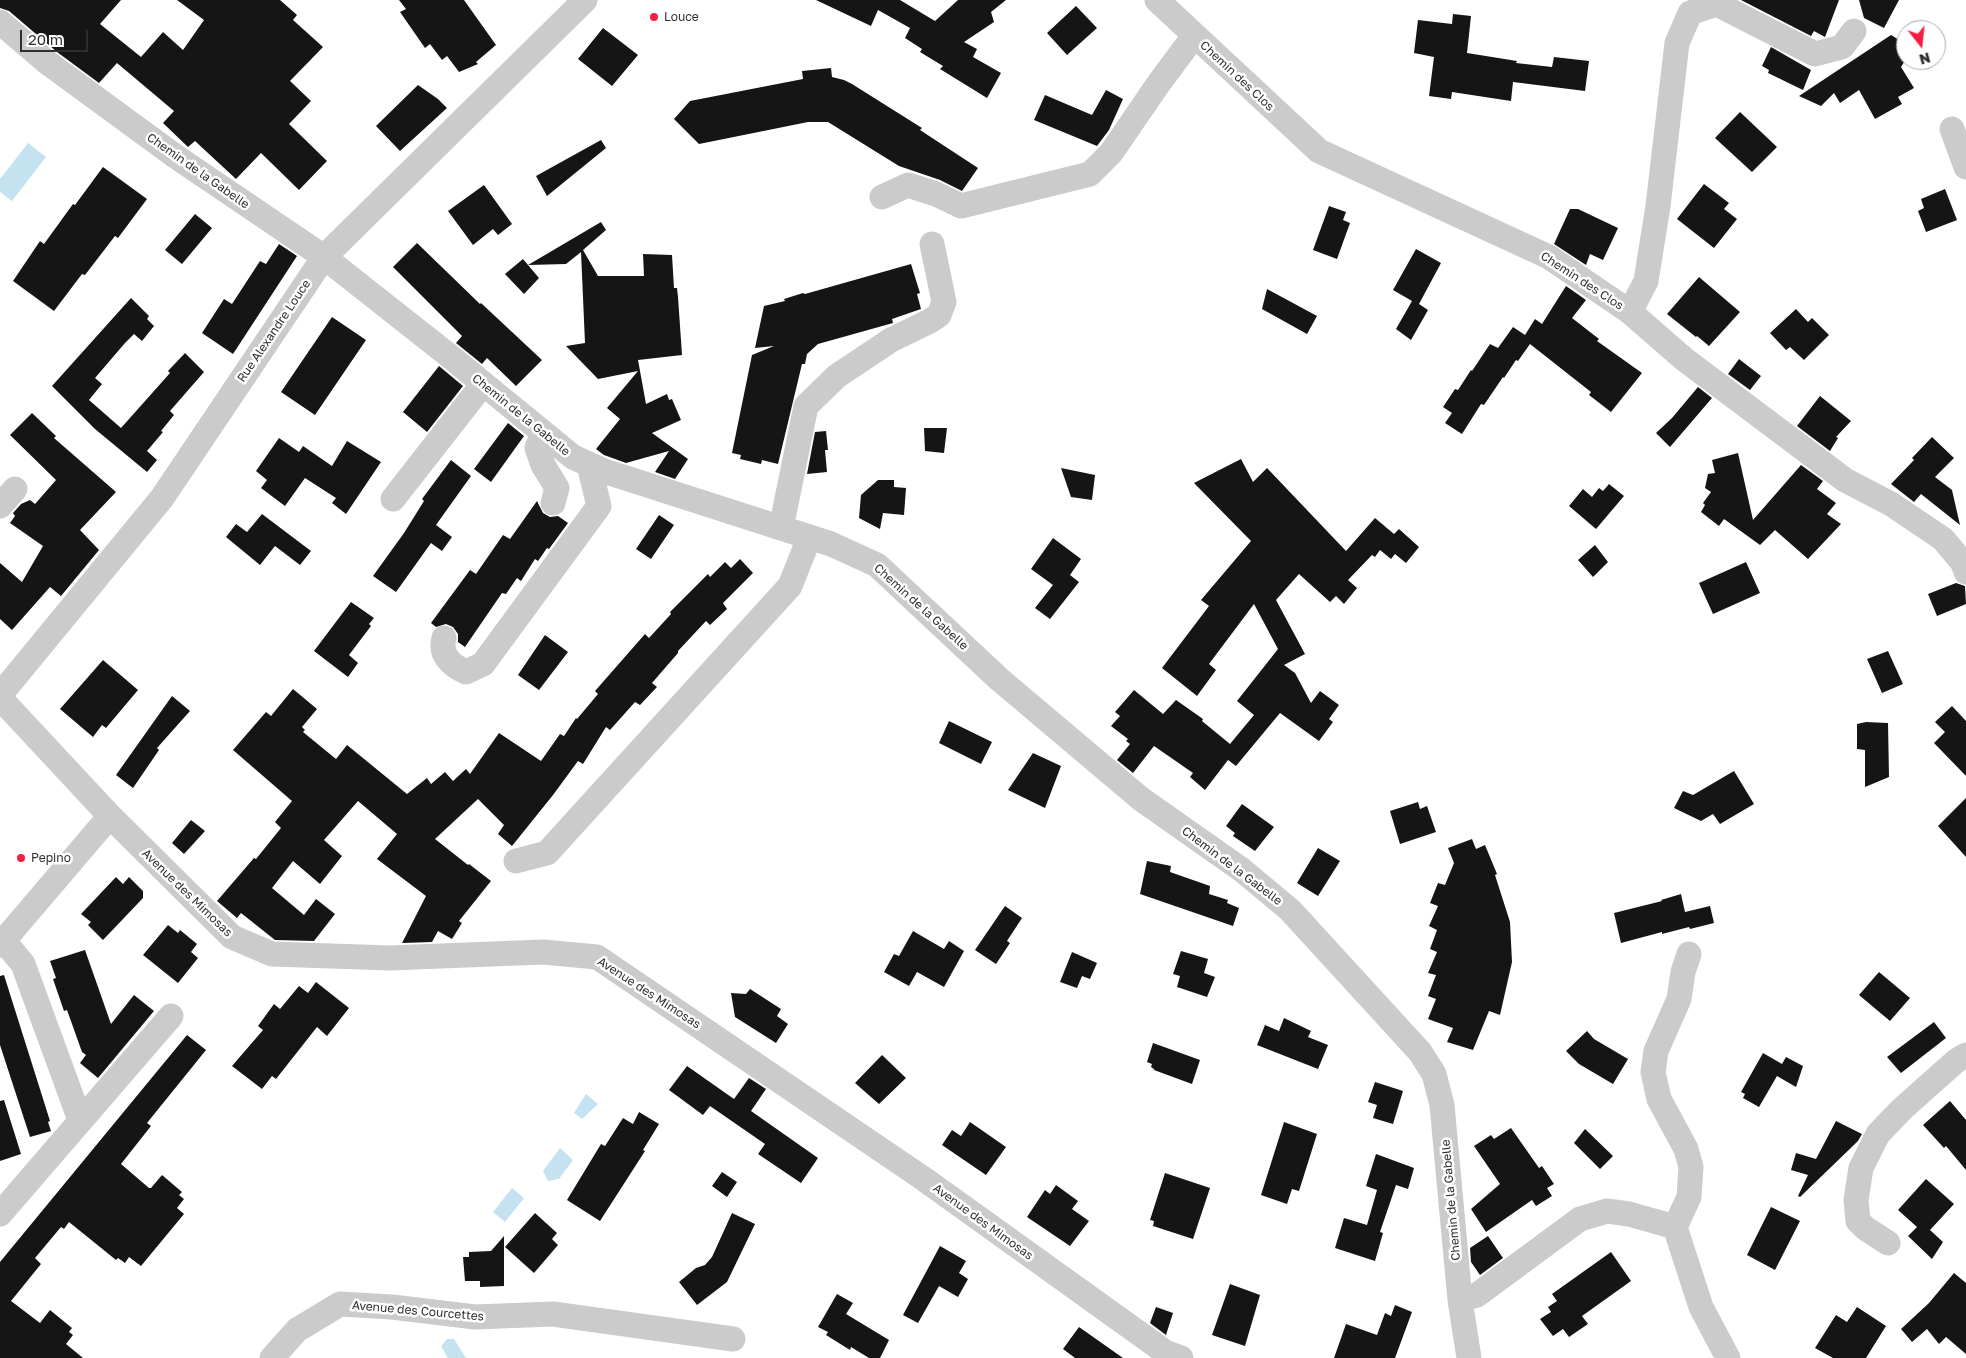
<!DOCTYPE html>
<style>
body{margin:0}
#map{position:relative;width:1966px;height:1358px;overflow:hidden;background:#fff;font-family:"Golos Text",sans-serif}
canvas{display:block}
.north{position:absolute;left:1896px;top:20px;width:50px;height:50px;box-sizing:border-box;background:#fff;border:1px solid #ababab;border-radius:50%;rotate:164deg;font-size:14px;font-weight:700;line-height:20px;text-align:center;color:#2e2e2e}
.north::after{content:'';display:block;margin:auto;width:18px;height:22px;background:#f61f43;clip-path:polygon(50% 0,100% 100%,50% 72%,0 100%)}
.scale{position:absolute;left:20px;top:30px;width:68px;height:22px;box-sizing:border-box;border:2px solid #2e2e2e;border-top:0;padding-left:6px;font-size:15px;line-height:18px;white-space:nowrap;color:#2e2e2e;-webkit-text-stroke:4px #fff;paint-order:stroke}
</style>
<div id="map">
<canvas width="1966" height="1358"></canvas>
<div class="north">N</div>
<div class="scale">20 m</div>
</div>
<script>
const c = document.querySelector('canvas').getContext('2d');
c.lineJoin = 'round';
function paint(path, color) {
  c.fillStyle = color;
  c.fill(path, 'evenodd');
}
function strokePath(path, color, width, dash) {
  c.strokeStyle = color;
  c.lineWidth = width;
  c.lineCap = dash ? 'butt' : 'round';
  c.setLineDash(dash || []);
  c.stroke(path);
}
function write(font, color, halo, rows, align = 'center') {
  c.font = font + ' "Golos Text",sans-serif';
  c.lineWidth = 5;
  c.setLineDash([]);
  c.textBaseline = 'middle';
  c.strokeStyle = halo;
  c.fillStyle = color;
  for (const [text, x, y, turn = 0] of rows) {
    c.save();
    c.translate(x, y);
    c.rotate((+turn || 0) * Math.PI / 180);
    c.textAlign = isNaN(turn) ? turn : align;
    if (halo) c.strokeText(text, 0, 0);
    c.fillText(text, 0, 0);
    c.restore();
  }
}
const water = new Path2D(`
 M28,143L46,157L12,201L0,192V179Z
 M586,1094L598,1104L582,1119L574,1113Z
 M560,1148L573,1160L559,1179L548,1181L543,1171Z
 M512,1188L524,1198L505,1222L493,1212Z
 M447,1339H454L466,1358H448L441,1346Z`);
const building = new Path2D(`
 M0,0H121L100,24L141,57L163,32L183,50L204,20L177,0H280L297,15L293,20L323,47L290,81L311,101L289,124L327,161L299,190L261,153L236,179L195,141L188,147L163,123L174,111L117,63L99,83L57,52L9,11L0,8Z
 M399,0H464L496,45L476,62L478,64L459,72L447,56L442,60L430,44L425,48L400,12L406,9Z
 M816,0H900L935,21L958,0H1006L991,12L994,22L964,42L977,49L973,57L1001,73L987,98L940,69L943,66L920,52L922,49L905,38L910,28L878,10L871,26Z
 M1741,0H1839L1825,37L1814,31L1811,36Z
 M1859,0H1899L1884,28L1864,18Z
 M1076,6L1097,28L1067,55L1047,33Z
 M1453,14L1471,16L1467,53L1517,61L1516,63L1552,67L1554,57L1589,61L1585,91L1513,82L1511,101L1452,92L1451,99L1429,96L1434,57L1414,53L1418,20L1452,24Z
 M603,28L638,55L612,86L578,59Z
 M1891,35L1906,44V59L1901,67L1914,88L1898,97L1902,104L1875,119L1859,90L1840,103L1834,93L1821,106L1799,96Z
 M1771,47L1811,70L1803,90L1768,73L1769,70L1762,66Z
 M831,68L832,77L844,80L852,84L922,128L920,130L978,168L962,191L940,180L899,166L828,122H808L699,144L674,119L690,101L803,79L802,71Z
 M418,85L438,99L447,108L400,151L376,126Z
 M1106,90L1123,99L1109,130L1097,146L1034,120L1045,95L1092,115Z
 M1740,112L1777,147L1752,172L1715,138Z
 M601,140L606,148L547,196L536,176Z
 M103,167L147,199L118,238L115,236L85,275L82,274L54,311L13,281L40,241L44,244L73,204L75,205Z
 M1704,184L1729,203L1724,209L1737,219L1714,248L1677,219Z
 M484,185L512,224L498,235L493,229L473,245L448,211Z
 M1945,189L1957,220L1926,232L1918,211L1924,208L1921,199Z
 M1329,206L1346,212L1343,220L1350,223L1337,259L1313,250Z
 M1570,209H1578L1618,228L1603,260L1590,254L1586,265L1554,244Z
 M195,214L212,228L182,264L165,250Z
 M601,222L606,230L583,250L598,276H644L643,254L672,255L674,288H677L678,297L682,355L638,360L646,404L667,394L669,400L672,399L681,420L652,433L688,459L675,479L655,472L669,451L626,463L604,455L596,449L620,419L607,408L638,371L598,379L566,346L585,343L581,252L566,264L528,265L539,278L524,294L505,274L523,259L528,265Z
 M417,243L480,304L481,303L542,360L516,386L487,358L482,364L456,343L462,336L393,267Z
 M279,244L297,256L233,354L202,333L224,299L232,304L260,261L266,264Z
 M1416,249L1441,263L1419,304L1428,310L1411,340L1396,329L1412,301L1393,290Z
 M911,264L920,293L917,294L921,309L892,319L893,323L818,344L807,354L805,364H802L778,464L762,460L761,464L740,459L741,455L732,453L752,355L774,346L755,348L764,306L785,301L784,299L803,293L805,294Z
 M1699,277L1740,312L1709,346L1697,336L1696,337L1667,314Z
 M1566,286L1586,300L1572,318L1599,339L1597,341L1642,373L1611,412L1589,395L1591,392L1530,344L1518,361L1516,360L1504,378L1503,377L1484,405L1481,404L1462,434L1445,423L1452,413L1443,407L1455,389L1458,390L1471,370L1472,371L1490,344L1498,348L1513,327L1525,335L1535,319L1542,324Z
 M1267,289L1317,316L1307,334L1262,309Z
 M131,298L149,316L147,319L154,326L142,341L134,334L125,343L95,378L102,384L89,400L121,428L170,373L168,371L185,353L204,372L170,411L174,415L161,431L163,432L147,451L157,460L147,472L95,429L52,386Z
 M1796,309L1808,322L1812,318L1829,335L1804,360L1790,347L1786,350L1770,333Z
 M332,317L366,340L315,415L281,392Z
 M1739,359L1761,376L1750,390L1728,374Z
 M439,366L463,386L427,432L403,412Z
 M1698,387L1712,398L1670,447L1656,433L1672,418Z
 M1820,396L1851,421L1836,437L1838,438L1830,451L1797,426Z
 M32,413L56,436L54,438L116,492L80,530L99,550L61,596L50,587L12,630L0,619V563L22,582L43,546L10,523L15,516L13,513L21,504L30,500L35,504L56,480L10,435Z
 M508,423L524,436L491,482L474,469Z
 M924,428H947L944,453L925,451Z
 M826,431L828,450H825L827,472L807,474L815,432Z
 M1932,437L1954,458L1935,477L1952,490L1960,525L1921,494L1914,502L1891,484L1914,460L1912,458Z
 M279,438L299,452L303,446L332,466L347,441L381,462L346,514L332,503L336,498L305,478L285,506L261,488L267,480L256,471Z
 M1738,453L1753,520L1801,465L1823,481L1817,489L1836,503L1827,514L1841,524L1808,559L1775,530L1760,545L1724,519L1719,526L1701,512L1705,505L1703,503L1711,492L1705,488L1708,474L1715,473L1712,460Z
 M1241,459L1253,482L1267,468L1346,551L1375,518L1394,534L1399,529L1419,547L1406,563L1395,554L1391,559L1380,550L1375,557L1372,555L1348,580L1357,588L1344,604L1336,596L1330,602L1299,574L1276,600L1305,654L1284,665L1295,673L1311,703L1320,691L1339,705L1329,719L1333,722L1319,741L1280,713L1236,766L1228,760L1205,790L1190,777L1193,773L1154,746L1133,773L1117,760L1130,744L1126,741L1128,739L1111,726L1120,716L1115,712L1134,690L1163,714L1176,700L1203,719L1202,721L1230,744L1254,715L1237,701L1278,649L1254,604L1209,664L1216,670L1197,696L1162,668L1209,606L1201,600L1251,541L1194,483Z
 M451,460L471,476L436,525L452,537L442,551L431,543L396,592L373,576L404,533L424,501L422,499Z
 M1061,468L1095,475L1092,500L1071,497Z
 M878,480H894V487L906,488L904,515L883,513L880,529L859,518L861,495Z
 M1609,484L1624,496L1596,529L1569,506L1583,489L1592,497L1599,488L1603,491Z
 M537,501L543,513L550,517L558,516L568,523L549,549L547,548L538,561L535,559L521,581L517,578L506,594L502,593L465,647L458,642V634L453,627L446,624L436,627L431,623L470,570L476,574L503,535L510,539Z
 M262,514L311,551L300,565L275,546L260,565L226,537L236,524L247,532Z
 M659,515L674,525L651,559L636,549Z
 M1053,538L1081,559L1070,575L1079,582L1050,619L1035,608L1053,585L1031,569Z
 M1595,545L1608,562L1593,577L1578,560Z
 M740,559L753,573L723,603L727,609L710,625L706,621L678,651V653L652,683L657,687L640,705L635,702L610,730L606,727L583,764L578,761L553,795L512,846L498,834L504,825L478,799L435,839L468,865L469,864L491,881L459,921L462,923L452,939L438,931L432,942L402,943L426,896L377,859L397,834L358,801L324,840L342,856L320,884L293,861L272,888L304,915L316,899L335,914L314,941L275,940L241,913L237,918L217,901L254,858L256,859L281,828L275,822L292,801L233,750L266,712L271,716L293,689L317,709L302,727L305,730L303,732L336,759L347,745L407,794L427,778L431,784L445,772L453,781L466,769L470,774L499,733L541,761L560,734L564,736L576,718L577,719L598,694L595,691L645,634L649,638L671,614L670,612L708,574L710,577L725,562L731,568Z
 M1746,562L1760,593L1713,614L1699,583Z
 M1956,583L1965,586L1966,604L1937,616L1928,594Z
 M351,602L374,618L369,624L371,626L349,655L358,663L348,677L314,651Z
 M545,635L568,652L539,690L518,675Z
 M1888,651L1903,684L1882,693L1867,659Z
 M103,660L138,690L106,728L102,725L93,737L60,709Z
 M172,696L190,711L157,748L159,750L133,788L116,775Z
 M1952,706L1966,721V776L1934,743L1945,732L1935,722Z
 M949,721L992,742L981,764L939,743Z
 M1866,722L1888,723L1889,777L1865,787V750L1857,749V724Z
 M1033,753L1061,766L1045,808L1008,790Z
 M1734,771L1754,804L1720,824L1713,814L1701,821L1674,808L1683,791L1693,795Z
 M1966,798V857L1938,826Z
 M1418,802L1420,809L1427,806L1436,832L1400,844L1390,811Z
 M1242,804L1274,827L1255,851L1233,836L1235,833L1226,826Z
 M191,820L205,831L184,854L172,843Z
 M1472,839L1476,849L1485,845L1497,874L1495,875L1510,922L1512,962L1500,1015L1489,1011L1473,1050L1447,1042L1453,1028L1428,1019L1436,999L1428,996L1436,975L1428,973L1437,952L1430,949L1437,930L1429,926L1438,906L1430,903L1438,883L1445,885L1454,863L1448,848Z
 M1318,848L1340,861L1318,896L1297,883Z
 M1147,861L1171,866L1170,872L1210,886L1209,894L1228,900L1227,903L1239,908L1233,926L1140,894Z
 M116,877L123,884L129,877L143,891V898L103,940L88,925L91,922L81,914Z
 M1681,894L1685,912L1710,906L1714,923L1690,929L1689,927L1662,934V932L1621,943L1614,913L1662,901L1661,900Z
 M1005,906L1022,918L1007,941L1010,943L996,964L975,950Z
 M168,925L178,933L180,930L197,944L191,952L198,958L178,983L143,955Z
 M913,931L944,949L949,941L964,951L944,987L917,972L909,986L884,972L894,954L899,956Z
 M85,950L111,1024L134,995L154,1011L98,1078L80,1063L86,1055L82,1052L67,1010L64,1011L53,979L56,978L50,961Z
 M1181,951L1208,959L1204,973L1215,977L1207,997L1177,987L1180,976L1173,974Z
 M1072,952L1097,963L1090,979L1082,976L1077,988L1060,982Z
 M1879,972L1910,998L1890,1021L1859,995Z
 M4,975L50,1121L48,1122L51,1131L30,1137L0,1045V976Z
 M316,982L349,1008L327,1036L317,1027L276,1079L272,1076L262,1089L232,1066L263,1030L258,1026L274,1004L280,1009L299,986L308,993Z
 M750,989L781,1009L777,1016L788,1024L776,1043L735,1017L731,993L746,994Z
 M1284,1018L1311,1031L1308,1037L1328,1045L1318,1069L1257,1045L1265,1025L1279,1031Z
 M1934,1022L1946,1038L1901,1073L1887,1057Z
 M1587,1031L1594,1039L1628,1059L1613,1084L1579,1064L1566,1051Z
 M187,1035L206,1050L147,1123L151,1126L121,1164L149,1188H151L162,1175L182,1192L179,1195L184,1199L177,1208L184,1214L141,1266L129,1257L125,1263L118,1258L116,1260L69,1222L64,1229L61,1227L35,1258L41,1264L11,1301L40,1323L50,1310L72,1328L69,1332L73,1335L66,1344L83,1358H0V1262Z
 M1153,1043L1200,1060L1192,1084L1154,1070V1069L1151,1067L1152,1064L1147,1062Z
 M1763,1053L1782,1064L1786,1057L1803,1066L1796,1087L1777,1076L1759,1107L1743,1098L1745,1094L1741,1092Z
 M882,1055L906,1078L879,1104L855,1083Z
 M687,1066L734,1099L749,1078L766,1089L751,1111L818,1158L801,1183L758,1154L765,1144L710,1106L703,1115L669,1090Z
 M1375,1082L1403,1091L1393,1124L1373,1118L1377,1105L1368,1102Z
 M4,1100L21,1154L0,1161V1101Z
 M1950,1101L1966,1120V1170L1946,1146L1944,1148L1923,1125Z
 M639,1112L659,1124L643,1150L645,1151L600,1221L567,1200L601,1144L605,1146L623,1118L633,1124Z
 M1836,1121L1862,1134L1858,1141L1800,1197L1798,1196L1808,1175L1791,1170L1796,1153L1816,1159Z
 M970,1122L1006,1147L986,1175L942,1145L952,1130L961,1136Z
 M1284,1122L1317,1134L1299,1191L1292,1189L1287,1204L1261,1195Z
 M1511,1128L1539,1168L1542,1166L1554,1184L1547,1188L1552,1196L1536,1206L1532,1200L1486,1232L1471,1209L1500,1184L1474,1146L1491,1135L1494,1139Z
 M1585,1129L1613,1156L1600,1169L1574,1143Z
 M1376,1154L1414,1168L1408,1189L1396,1185L1380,1232L1383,1233L1375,1261L1335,1248L1344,1218L1367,1225L1377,1190L1366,1186Z
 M722,1172L737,1182L727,1197L712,1186Z
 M1165,1173L1210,1188L1193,1239L1153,1226L1154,1221L1150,1220Z
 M1926,1179L1954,1204L1930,1230L1943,1242L1932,1259L1908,1236L1917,1227L1898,1210Z
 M1056,1185L1078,1201L1072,1209L1089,1221L1070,1246L1027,1217L1045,1190L1050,1194Z
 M1771,1207L1800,1221L1775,1270L1747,1255Z
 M535,1213L557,1233L552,1239L558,1245L534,1273L505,1247Z
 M732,1213L755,1224L727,1282L697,1305L679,1282L696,1268L705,1265L712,1257Z
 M504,1236V1286L480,1287V1281H465L463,1257H469V1252L491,1251Z
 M1488,1236L1503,1258L1480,1275L1471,1262L1470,1248Z
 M940,1246L966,1261L959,1273L968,1279L958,1297L939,1286L918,1323L903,1315Z
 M1611,1252L1631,1281L1582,1316L1588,1324L1569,1337L1563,1329L1553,1336L1540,1319L1551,1312L1548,1307L1557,1301L1552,1294Z
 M1954,1273L1966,1283V1354L1946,1337L1939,1344L1927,1329L1912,1342L1901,1329L1929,1303Z
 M1230,1284L1260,1295L1245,1346L1212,1335Z
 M837,1294L853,1303L846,1314L889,1340L880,1358H869L851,1347L850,1350L826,1335L828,1332L818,1327Z
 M1395,1305L1412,1312L1395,1358H1334L1346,1324L1377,1335L1385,1313L1391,1316Z
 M1156,1307L1173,1313L1166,1335L1150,1323Z
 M1857,1307L1886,1326L1866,1358H1833L1815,1348L1836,1315L1847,1322Z
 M1079,1327L1123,1358H1075L1063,1349Z`);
const minor = new Path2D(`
 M1157,0L1319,151L1549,257L1630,312L1684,359L1845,480L1891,504L1943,539L1963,563L1966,572
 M0,22L48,63L175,156L324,257L452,358L573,457L604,471L831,544L877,565L999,679L1141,799L1242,870L1290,910L1420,1052L1434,1074L1442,1105L1460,1300L1469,1358
 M1952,129L1966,167
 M882,197L908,185L936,194L961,206L1090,174L1111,153L1159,83L1194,36
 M1630,312L1646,281L1658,206L1677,43L1690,13L1717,4L1815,54L1842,47L1854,31
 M543,433L537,448L543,465L557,488L553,503
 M393,499L483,384
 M0,506L15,489
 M781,528L806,406L837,376L891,340L930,321L939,315L944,302L932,244
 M444,638C439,655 452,666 466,672L483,664L599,506L589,465
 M0,695L162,498L324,257L585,0
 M0,698L110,816L232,937L272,954L390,958L543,952L597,957L924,1179L1165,1352L1181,1358
 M516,861L547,853L790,586L809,538
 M4,941L23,964L80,1120
 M0,945L110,816
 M0,1214L171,1016
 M1675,1227L1689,1197L1691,1167L1686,1149L1659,1099L1653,1072L1656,1051L1679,999L1683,972L1689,954
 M1888,1243L1865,1228L1858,1221L1856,1200L1861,1168L1878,1134L1902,1109L1956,1061L1966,1055
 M1460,1300L1477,1295L1580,1219L1607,1211L1629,1214L1675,1227L1701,1307L1728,1358
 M272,1358L297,1330L340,1304L392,1307L475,1317L553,1314L733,1339`);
const markers = [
 [654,17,5,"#f61f43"],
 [21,858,5,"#f61f43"]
];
const poiNames = [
 ["Louce",664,17],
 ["Pepino",31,858]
];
const streetNames = [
 ["Chemin des Clos",1237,76,43],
 ["Chemin de la Gabelle",198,171,35],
 ["Chemin des Clos",1582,281,33],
 ["Rue Alexandre Louce",274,331,-56],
 ["Chemin de la Gabelle",521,415,39],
 ["Chemin de la Gabelle",921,607,42],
 ["Chemin de la Gabelle",1232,866,37],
 ["Avenue des Mimosas",187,893,44],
 ["Avenue des Mimosas",649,993,33],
 ["Chemin de la Gabelle",1451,1200,-95],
 ["Avenue des Mimosas",983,1222,36],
 ["Avenue des Courcettes",418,1311,5]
];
paint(water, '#c4e2ef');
paint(building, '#151515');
strokePath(minor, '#cbcbcb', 25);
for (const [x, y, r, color] of markers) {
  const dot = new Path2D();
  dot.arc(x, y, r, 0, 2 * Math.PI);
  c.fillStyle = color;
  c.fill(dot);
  strokePath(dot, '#fff', 2);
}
write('12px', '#2e2e2e', '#fff', poiNames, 'left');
write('12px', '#2e2e2e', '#fff', streetNames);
</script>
